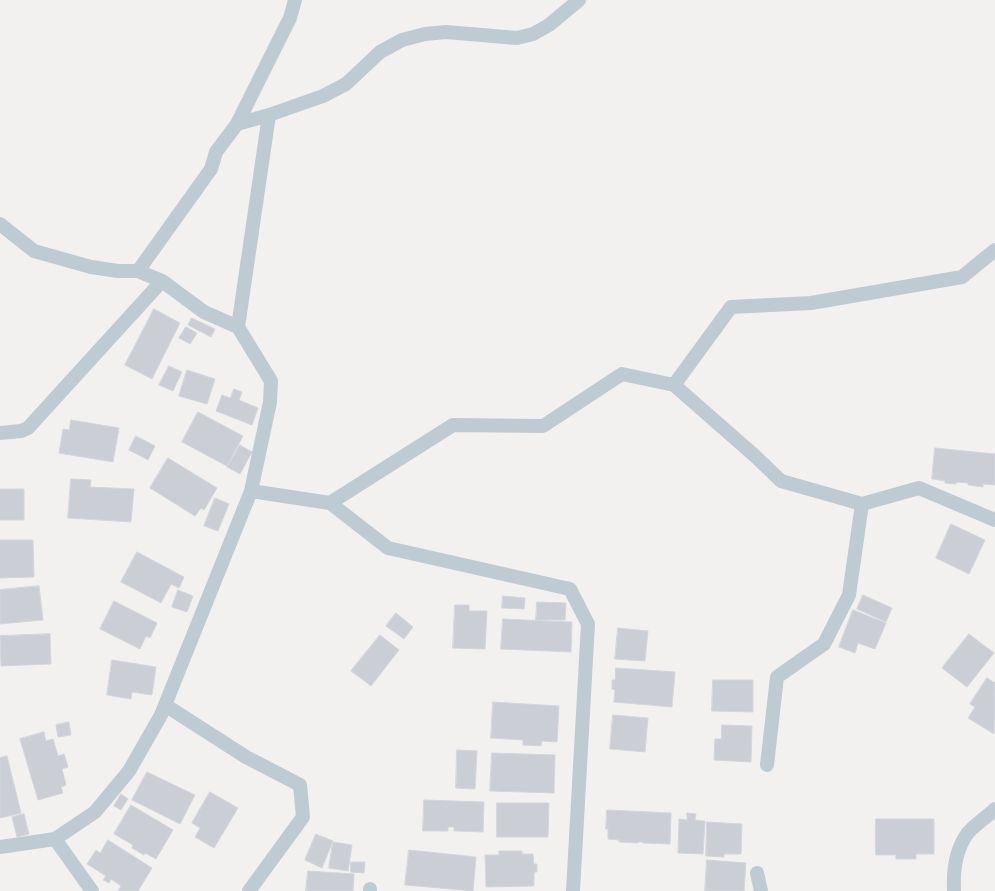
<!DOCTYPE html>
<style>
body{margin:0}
canvas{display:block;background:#f3f0f0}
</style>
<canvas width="995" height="891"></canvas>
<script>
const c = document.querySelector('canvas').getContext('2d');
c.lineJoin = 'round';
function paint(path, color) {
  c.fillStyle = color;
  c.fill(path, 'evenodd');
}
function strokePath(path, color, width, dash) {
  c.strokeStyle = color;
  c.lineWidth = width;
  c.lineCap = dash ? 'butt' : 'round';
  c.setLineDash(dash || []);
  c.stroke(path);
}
const building = new Path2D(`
 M154,309L180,323L152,379L125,365Z
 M192,318L215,329L211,337L188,325Z
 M186,327L197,333L190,344L179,338Z
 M169,366L182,372L173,391L159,385Z
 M187,370L215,379L207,404L179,396Z
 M234,389L242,392L239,400L258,408L252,425L216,411L222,395L230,398Z
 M198,412L243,436L227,466L182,442Z
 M71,420L119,428L113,462L59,453L63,429L69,430Z
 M136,436L155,446L148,460L129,450Z
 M240,445L252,452L240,474L227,467Z
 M935,448L995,454V485L983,484V487L968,485V483L956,482V484L945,483V481L932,479Z
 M168,458L217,488L204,510L201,508L195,516L150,488Z
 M71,479L91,480L90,487L134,489L131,522L68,518Z
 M0,489H24V520H0Z
 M215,498L229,504L218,531L204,526Z
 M951,524L985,540L969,574L936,558Z
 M0,540H33L34,577L0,578Z
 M137,552L184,577L179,588L171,584L161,603L121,582Z
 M39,586L43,620L0,624V590Z
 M178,590L193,596L187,612L172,607Z
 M863,595L892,608L886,622L857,609Z
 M503,596L525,598L524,609L502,608Z
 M114,601L157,623L150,638L146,636L140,649L100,629Z
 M537,602L566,603L565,620H536Z
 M455,605H469V611H487L485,649L453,648Z
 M853,610L886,623L875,649L858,643L855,653L839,647Z
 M396,613L413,627L404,639L386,626Z
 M503,619L572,622L571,652L501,649Z
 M618,628L648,631L645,661L615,659Z
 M50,634L51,664L1,666L0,636Z
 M969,634L994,653L967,687L942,668Z
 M380,635L399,650L371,686L351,671Z
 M112,660L156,667L152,695L132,692L131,699L107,695Z
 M616,668L675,672L672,707L614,702L615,690L612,689V680H615Z
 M987,678L995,683L994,734L968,718L975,707L970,704Z
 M713,680H753V712L712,711Z
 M493,702L559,706L557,742L542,741L541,746L523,745V740L491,738Z
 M613,715L648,718L645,752L610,749Z
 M69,722L71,735L58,737L56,725Z
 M722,725L752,726L751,762L714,760L715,739H721Z
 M44,732L46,741L53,739L58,756L64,754L68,767L62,769L66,785L61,787L63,793L38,800L20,739Z
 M457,750L477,751L475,789L456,788Z
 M492,753L555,755L554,793L490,791Z
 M7,756L21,813L0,818V758Z
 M147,772L195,795L180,824L132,800Z
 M210,792L238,808L214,848L195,837L200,828L192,823Z
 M121,794L128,799L121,810L114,806Z
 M424,800L484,802L483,832L454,831V827H448V831H423Z
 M497,803H549L548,837H497Z
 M131,805L173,830L156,859L145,853L144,855L132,848L133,845L114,834Z
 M607,810L671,813L670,844L643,843V842H638V843L619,842V840L608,839V829H606Z
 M687,813L696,814L695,820L705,821L703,854L678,853L679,819L687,820Z
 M24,814L29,834L17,837L12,817Z
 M876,819H934V854H916V859H896V855H876Z
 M707,822L742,824L741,854H724V857L706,856Z
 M316,834L333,841L322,868L305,860Z
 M108,840L152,868L138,891H118L121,886L111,879L109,883L103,880L106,876L87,864L96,850L100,853Z
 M333,842L352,845L348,871L329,868Z
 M409,850L476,857L473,891L405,885Z
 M499,851H522V854H533L534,864H537V872H534V886L486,887L485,855H499Z
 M707,860L746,863L744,891H705Z
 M351,862H365L364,873L351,872Z
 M308,871L354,874L353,891H306Z`);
const street = new Path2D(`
 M237,124L290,18L295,0
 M0,224L34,251L91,267L118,271H138L162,281L204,312L238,327L271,381L270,402L251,491L161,715L129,771L95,812L55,839L0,847
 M138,271L211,169L216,152L237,124L269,115L323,96L346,84L380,52L402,40L425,34L446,32L517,38L533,34L549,25L579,0
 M238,327L269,115
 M674,385L731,307L811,303L962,277L995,250
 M0,433L21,431L28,428L162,281
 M251,491L330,503L453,425L543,426L622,374L674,385L755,456L781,481L862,504L919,488L995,520
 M330,503L388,548L570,589L588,624L573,891
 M165,705L246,757L300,785L303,817L249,891
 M767,765L777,677L824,644L849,595L862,504
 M55,839L92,891
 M757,873L761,891
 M370,889V891
 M954,891C953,871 955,851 967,834C973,826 987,817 995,809`);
paint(building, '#cbcfd5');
strokePath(building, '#d3d6dc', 1);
strokePath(street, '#bfcbd3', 14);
</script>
